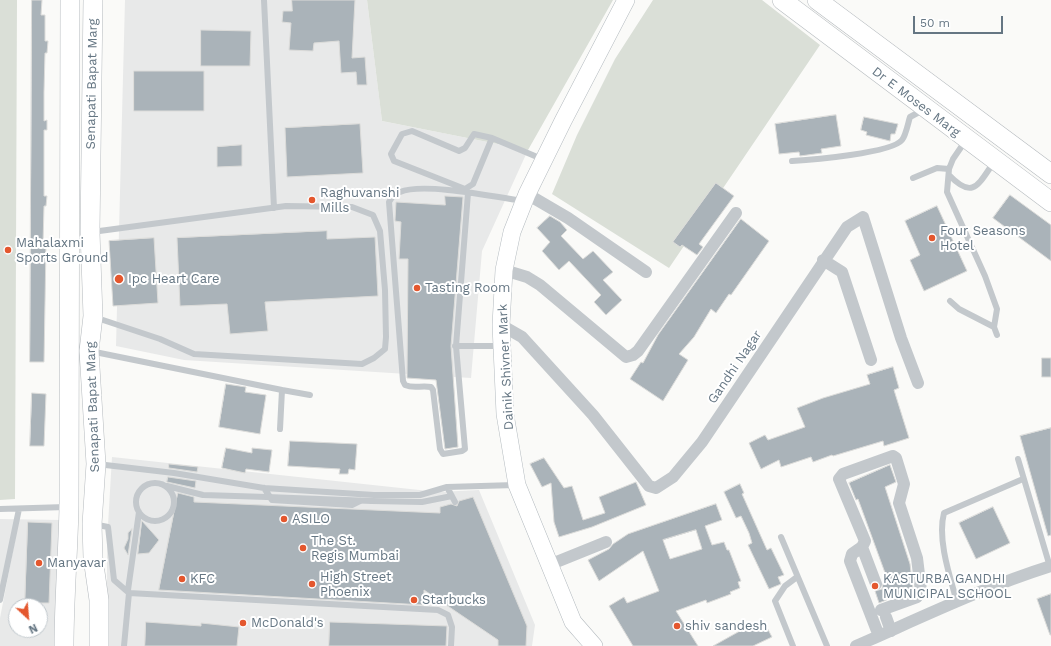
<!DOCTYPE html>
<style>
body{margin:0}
#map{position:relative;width:1051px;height:646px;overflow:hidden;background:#fafaf8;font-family:"Work Sans",sans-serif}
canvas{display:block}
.north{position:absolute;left:8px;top:598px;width:40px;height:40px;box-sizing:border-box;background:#fff;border:1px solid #c1c8cd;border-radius:50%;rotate:154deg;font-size:11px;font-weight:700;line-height:16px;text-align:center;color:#657683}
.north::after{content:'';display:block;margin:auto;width:14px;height:18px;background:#e4572e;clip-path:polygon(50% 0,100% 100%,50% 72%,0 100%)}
.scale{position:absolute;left:913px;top:16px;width:90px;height:18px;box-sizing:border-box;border:2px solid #657683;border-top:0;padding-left:5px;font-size:12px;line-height:14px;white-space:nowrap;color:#657683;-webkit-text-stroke:3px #fff;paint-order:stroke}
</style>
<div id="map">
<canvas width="1051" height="646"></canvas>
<div class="north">N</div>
<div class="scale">50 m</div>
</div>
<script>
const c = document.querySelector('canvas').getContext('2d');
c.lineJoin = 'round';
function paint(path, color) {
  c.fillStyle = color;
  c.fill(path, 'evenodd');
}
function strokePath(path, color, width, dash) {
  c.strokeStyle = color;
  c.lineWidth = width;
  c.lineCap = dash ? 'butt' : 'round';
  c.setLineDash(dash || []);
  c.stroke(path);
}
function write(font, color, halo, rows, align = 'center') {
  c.font = font + ' "Work Sans",sans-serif';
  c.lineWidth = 4;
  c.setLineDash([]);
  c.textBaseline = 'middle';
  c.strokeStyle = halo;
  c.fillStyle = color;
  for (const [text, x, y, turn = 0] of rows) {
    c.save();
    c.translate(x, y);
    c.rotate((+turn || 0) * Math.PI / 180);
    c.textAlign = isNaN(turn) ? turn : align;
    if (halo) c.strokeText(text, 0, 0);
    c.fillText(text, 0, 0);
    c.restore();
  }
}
const built = new Path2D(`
 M125,0H367L382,121L528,150L482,251L471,378L184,360L116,346Z
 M112,457L438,492L479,490L535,625L532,646H107V542Z
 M0,519L62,520L59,646H0V618L16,535L0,602ZM16,606H40V630H16Z`);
const green = new Path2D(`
 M0,0H17L15,499L0,500Z
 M367,0H613L528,150L382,121Z
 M653,0H762L820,45L669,268L552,194L577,135L615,59Z`);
const building = new Path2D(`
 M32,0H42L41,15H45V41H48L47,53H45L44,92V121L47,120V130H44V196H47L46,206H44L43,244H46L44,362H30Z
 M292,0H355L352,58L365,57L367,85H357L356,72L341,73L339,41L314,43L313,51L289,50L291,23L282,22L283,11H292Z
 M201,30L251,31L250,66H201Z
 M134,71H204V111H134Z
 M836,115L841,146L821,149L822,153L800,156L799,152L779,154L775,124Z
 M864,117L898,124L895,134H891L890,141L866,135L867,132L861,130Z
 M360,124L363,173L287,177L285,128Z
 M242,145V166L217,167V147Z
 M716,183L734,196L699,244L703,247L697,255L682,245L680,247L673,242Z
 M1010,195L1051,225V261L993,218Z
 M445,196L463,197L451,346L458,447L445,449L436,380L407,378L408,259H399L401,222L395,221V220L396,202L445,205Z
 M937,206L967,271L924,291L910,260L920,255L905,221Z
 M550,216L560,222L567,230L561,236L583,259L593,251L613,272L603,280L622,300L606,315L594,302L601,295L569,261L559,270L542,251L550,242L537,228Z
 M741,219L769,241L731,295L729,294L716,313L711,309L694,337L679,354L688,360L663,401L630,379L641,362L643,363L658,335Z
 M327,231V239L375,237L378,296L265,302L268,331L230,334L227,304L180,306L177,238Z
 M154,238L158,303L113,306L109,241Z
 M1042,358H1051V377H1042Z
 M893,367L899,388L894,390L909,438L884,446L883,441L833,456L832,455L813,462L811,457L781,467L779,460L761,469L749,443L765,435L768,440L805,427L797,408L823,398L870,384L867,375Z
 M226,384L246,387L245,392L266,395L260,434L219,427Z
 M32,393L46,394L44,446H30Z
 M1051,428V535L1048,536L1020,436Z
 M290,441L357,444L355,470L349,469L348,474H339L340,469L288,466Z
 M226,448L252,453V448L272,450L269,472L246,469L245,473L222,468Z
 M544,458L564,488L572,486L583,520L605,513L599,497L636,482L646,505L592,527L559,537L554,522L551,483L542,487L530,464Z
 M169,464L198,467L197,472L169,468Z
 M890,465L896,482L885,487L910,564L913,589L879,603L875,591L882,589L883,583L888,581L858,499L856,500L849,483Z
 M168,477L196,481L195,488L167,482Z
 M740,484L744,493L742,494L767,550L771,548L784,575L778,577L781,584L769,589L748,545L752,543L749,533L741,516L736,518L724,492Z
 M178,493L194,497V502L440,513V507L451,504L457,506L459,501L473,497L527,626L526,646H498V640L424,590V605L159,590Z
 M716,504L722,520L705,526L712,545L724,542L727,550H729L741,581L738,582L740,588L730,592L731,594L707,603L706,600L676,611L698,646H633L609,606L624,597L627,603L659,591L643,551L599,581L588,560L609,549L613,544L628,534ZM696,530L702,549L670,559L663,540Z
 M993,507L1010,543L976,559L959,523Z
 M142,521L159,540L149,553L138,554Z
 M28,522L52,523L49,603H25Z
 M132,529L128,555L124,548L128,539V533Z
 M1051,594V635H1050L1037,599Z
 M146,622L201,626V623L239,627L237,646H145Z
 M330,622L447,626L446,646H329Z
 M764,622L772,637L753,646H713L747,627L748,629Z`);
const service = new Path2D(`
 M264,0L274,208
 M492,138L473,184L465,189L394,161L391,154L402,134L412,131L459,151L465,148L474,134L492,138L542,159
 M966,140L953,159L949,169L947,192L985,276L997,309L994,327L997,335
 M792,161C811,160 892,153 902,140C906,135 908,123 910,117L923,110
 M949,175C973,200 978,185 994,162
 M913,178L937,168L949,169
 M468,193L456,346L465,449L462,451L443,454L440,449L433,390L431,387C421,385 414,389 405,385L403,381L389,202C392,197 394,194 400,192C423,182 496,197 523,201
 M92,232L286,206L352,207L373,215L380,231L385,290L386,337L385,349L374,358L362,364L194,354L160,339L94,317
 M950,301L959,309L994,327
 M455,346H500
 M90,351L282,390L280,429
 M282,390L310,395
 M1018,459L1050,567
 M97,464L174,473L264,488L374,495H420L447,487L455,502
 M136 502a19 19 0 1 1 38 0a19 19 0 1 1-38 0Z
 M167,486L203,495L267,497
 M447,487L515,485
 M264,488L272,500L352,505L360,501
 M372,501L422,502L452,496
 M0,509L66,507
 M93,524L108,527L114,580L129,593L128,590L139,512
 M781,537L827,646
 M0,600L19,509
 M957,602C950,577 937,539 944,513L1023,479
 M124,646L129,593L438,610L448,615L452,627L451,646
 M793,646L775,601L785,586L797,577`);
const minor = new Path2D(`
 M527,194L568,218L646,272
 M823,260L842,272L871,360
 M504,270L527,277L540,285L626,357L633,355L638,351L736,213
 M501,325L522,337L593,415L649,486L656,488L673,477L702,442L847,227L863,217L901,338L918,383
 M862,547L876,584
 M549,565L606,542
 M886,617L891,631
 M879,636L850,561L852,554L862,547L865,541L839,479L843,474L893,456L896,458L904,484L899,503L917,558L921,591L917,597L881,610
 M856,646C920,618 984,587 1051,566`);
const secondary = new Path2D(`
 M594,646L573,622L517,485L505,414L501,325L504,270L512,232L527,194L563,121L626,0`);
const primary = new Path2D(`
 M93,0L90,232L93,316L89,351L96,464L92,524L93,558L99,600V646
 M782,0L1051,202
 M817,0L1051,174
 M64,646C64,600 68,554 69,507L70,0`);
const serviceBridge = new Path2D(`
 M267,497L372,501`);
const markers = [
 [312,200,4,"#e4572e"],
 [932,238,4,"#e4572e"],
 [8,250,4,"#e4572e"],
 [119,279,5,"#e4572e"],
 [417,288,4,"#e4572e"],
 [284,519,4,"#e4572e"],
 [303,548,4,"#e4572e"],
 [39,563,4,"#e4572e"],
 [182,579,4,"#e4572e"],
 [312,584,4,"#e4572e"],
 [875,586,4,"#e4572e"],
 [414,600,4,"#e4572e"],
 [243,623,4,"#e4572e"],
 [677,626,4,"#e4572e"]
];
const streetNames = [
 ["Senapati Bapat Marg",92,84,-89],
 ["Dr E Moses Marg",916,102,37],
 ["Dainik Shivner Mark",506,367,-93],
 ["Gandhi Nagar",735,367,-56],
 ["Senapati Bapat Marg",93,407,-92]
];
const poiNames = [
 ["Raghuvanshi",320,193],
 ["Mills",320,208],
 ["Four Seasons",940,231],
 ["Hotel",940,246],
 ["Mahalaxmi",16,243],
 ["Sports Ground",16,258],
 ["Ipc Heart Care",128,279],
 ["Tasting Room",425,288],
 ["ASILO",292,519],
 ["The St.",311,541],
 ["Regis Mumbai",311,556],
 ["Manyavar",47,563],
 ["High Street",320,577],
 ["Phoenix",320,592],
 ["KFC",190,579],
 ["KASTURBA GANDHI",883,579],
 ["MUNICIPAL SCHOOL",883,594],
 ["Starbucks",422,600],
 ["McDonald's",251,623],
 ["shiv sandesh",685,626]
];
paint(built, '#e8e9e9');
paint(green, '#dadfd7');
paint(building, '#aab3b9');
strokePath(building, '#dcdcda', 1);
strokePath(secondary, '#b3babf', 18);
strokePath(primary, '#b5babe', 20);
strokePath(service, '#c3c8cc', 6);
strokePath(minor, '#c3c8cc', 12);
strokePath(secondary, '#fff', 17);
strokePath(primary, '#fff', 19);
strokePath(serviceBridge, '#c3c8cc', 6);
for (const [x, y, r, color] of markers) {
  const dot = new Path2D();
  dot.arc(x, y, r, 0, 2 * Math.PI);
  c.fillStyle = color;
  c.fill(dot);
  strokePath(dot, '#fff', 1.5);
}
write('13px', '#657683', '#fff', streetNames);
write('13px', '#657683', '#fff', poiNames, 'left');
</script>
